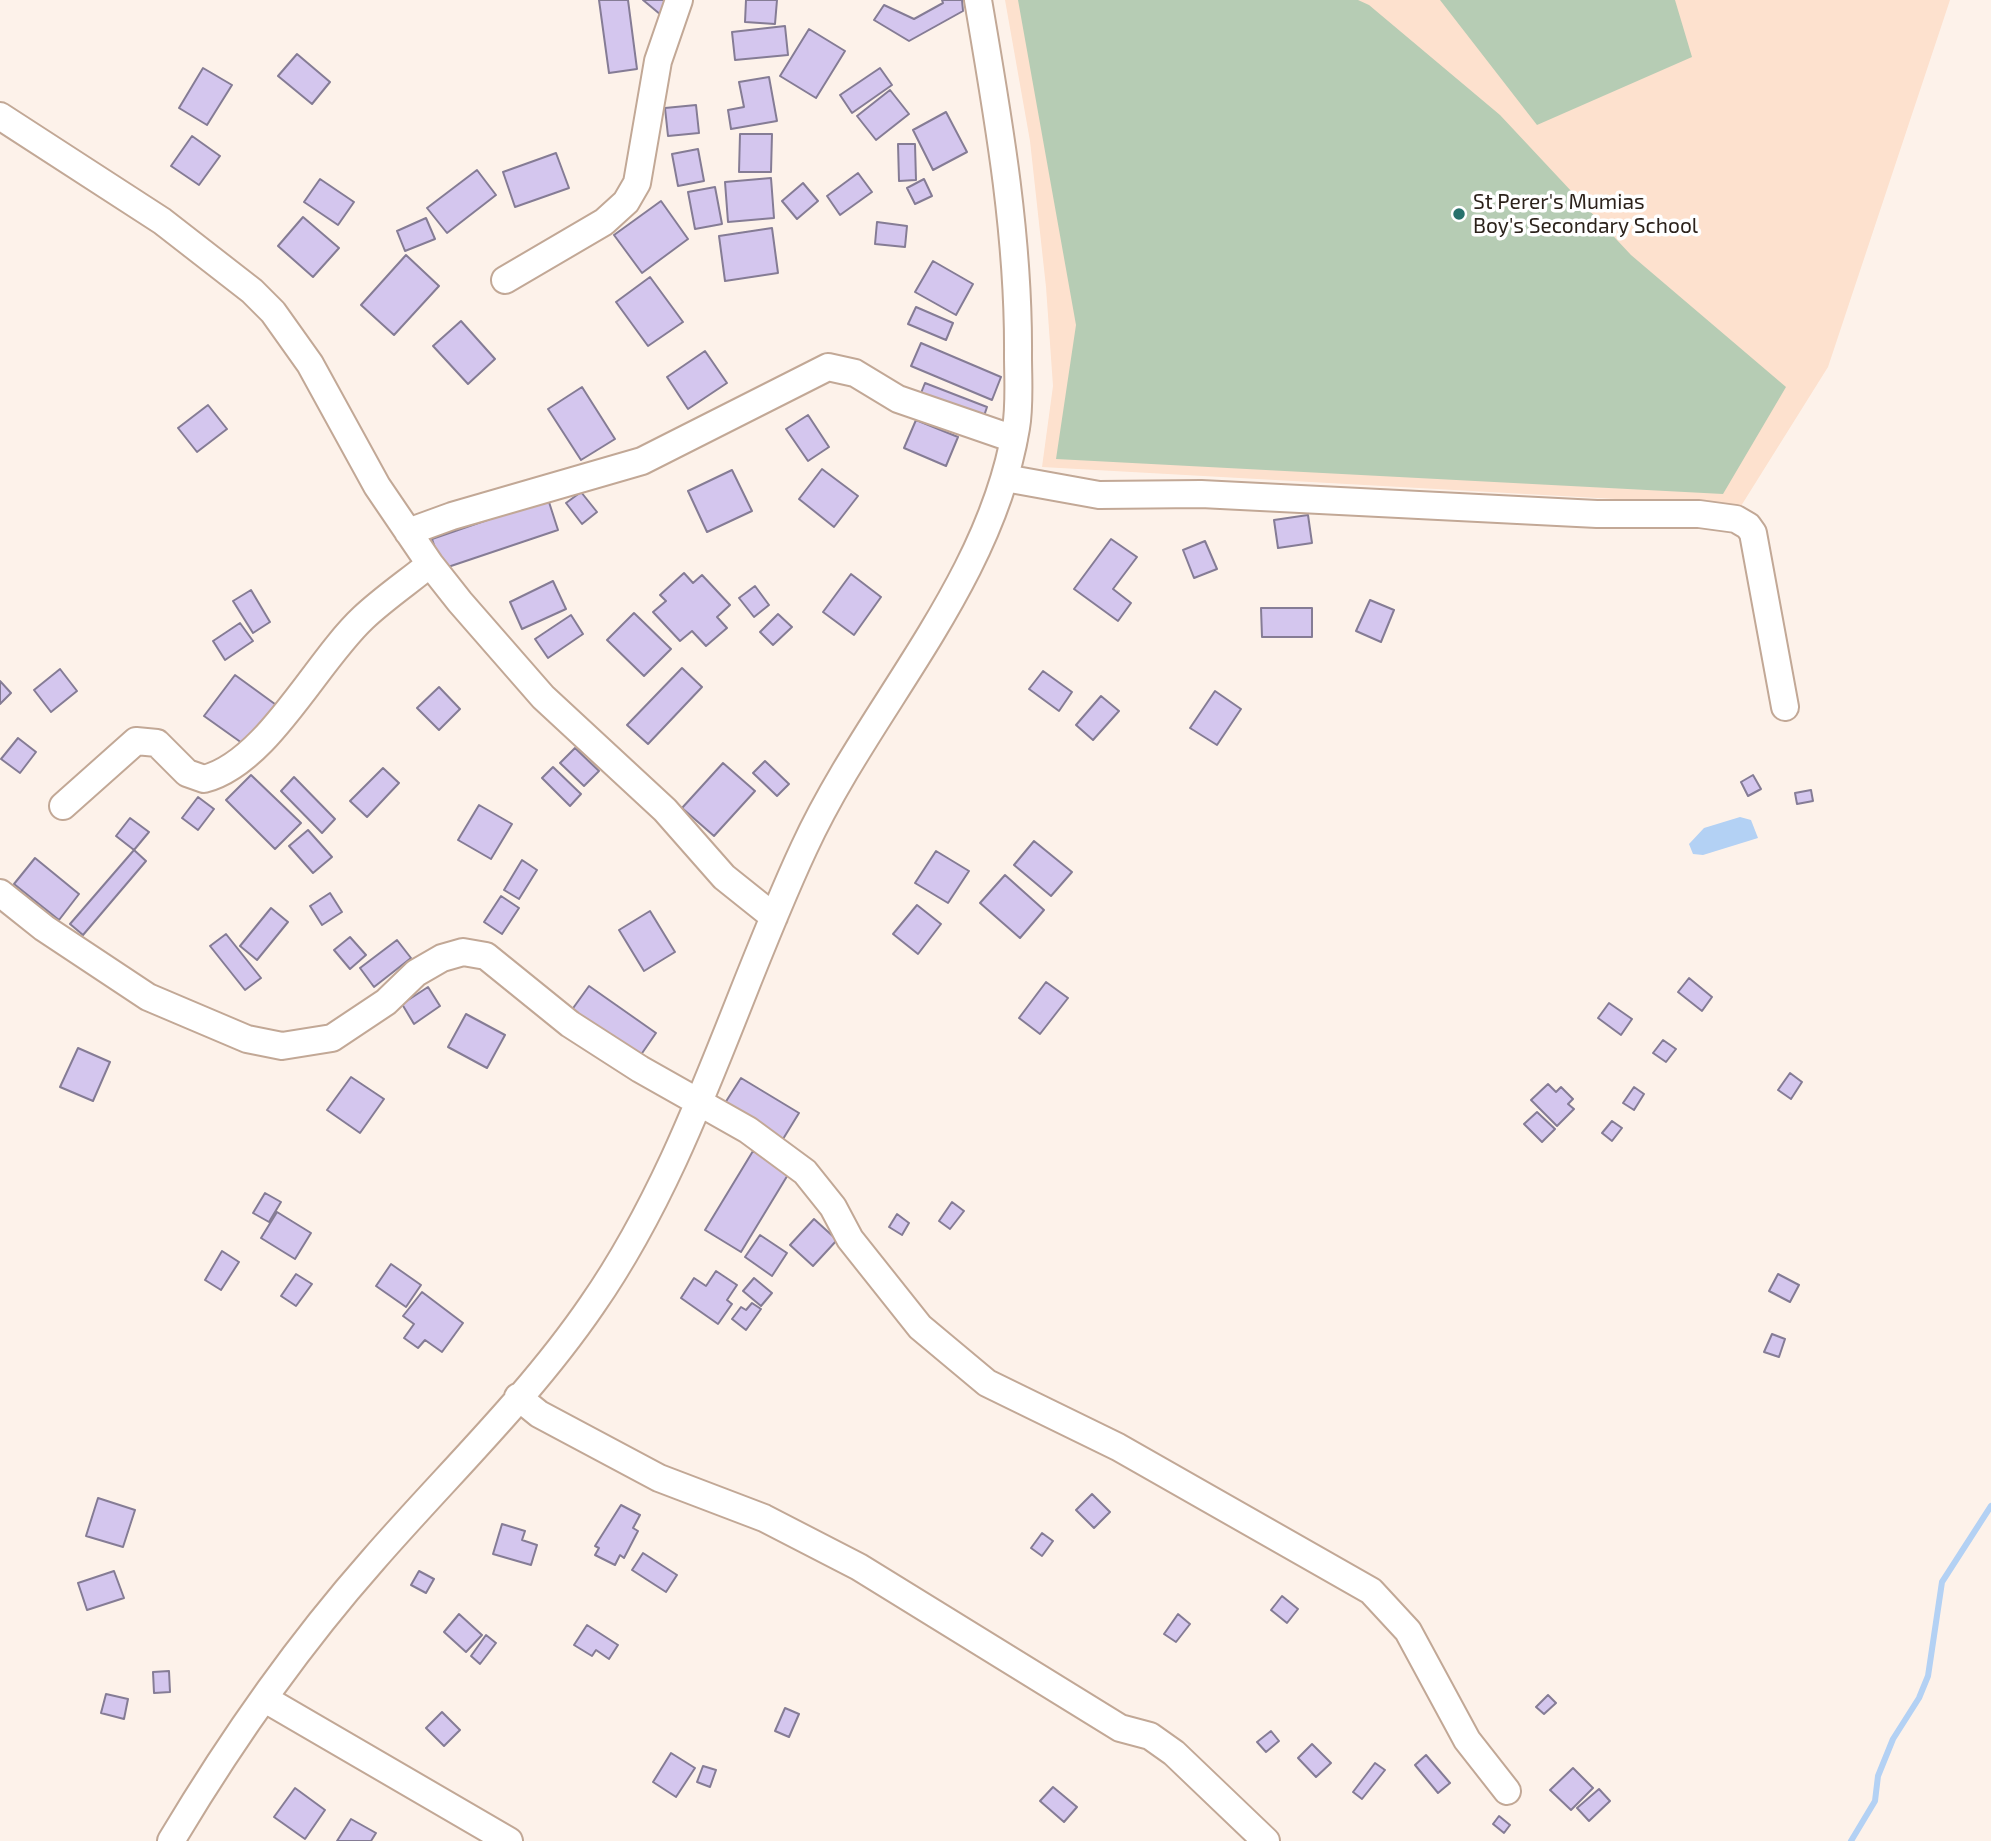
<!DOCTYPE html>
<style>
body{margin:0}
canvas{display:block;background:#fdf2ea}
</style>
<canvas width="1991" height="1841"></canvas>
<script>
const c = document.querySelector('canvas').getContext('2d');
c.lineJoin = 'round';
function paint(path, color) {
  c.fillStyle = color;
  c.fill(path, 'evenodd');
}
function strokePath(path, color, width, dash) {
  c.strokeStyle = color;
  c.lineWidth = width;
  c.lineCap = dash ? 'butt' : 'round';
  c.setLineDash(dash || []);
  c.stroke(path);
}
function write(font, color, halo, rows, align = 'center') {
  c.font = font + ' "Exo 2",sans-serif';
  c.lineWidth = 7;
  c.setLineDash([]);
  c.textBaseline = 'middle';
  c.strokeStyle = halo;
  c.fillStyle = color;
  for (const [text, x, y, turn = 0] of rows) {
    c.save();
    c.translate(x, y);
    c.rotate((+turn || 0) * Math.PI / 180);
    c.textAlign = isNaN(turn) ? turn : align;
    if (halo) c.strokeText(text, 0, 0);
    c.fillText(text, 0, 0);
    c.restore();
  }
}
const built = new Path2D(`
 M1005,0H1950L1828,367L1741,506L1042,467L1053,386L1046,287L1030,141Z`);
const green = new Path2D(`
 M1018,0H1358L1369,5L1500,115L1631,255L1786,387L1723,494L1056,459L1076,325Z
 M1440,0H1675L1692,57L1537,125Z`);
const water = new Path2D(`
 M1740,817L1751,820L1758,838L1703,855L1693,854L1689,844L1704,828Z`);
const stream = new Path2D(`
 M1851,1841L1875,1801L1878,1776L1893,1739L1919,1698L1928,1676L1942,1582L1991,1506`);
const building = new Path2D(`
 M599,0H628L637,69L609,73Z
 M643,0H673L661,15Z
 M746,0H777L775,24L745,22Z
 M942,0H962L963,11L909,41L874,20L884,5L914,19L943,3Z
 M785,26L788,55L735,60L732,32Z
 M809,29L845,51L816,98L780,76Z
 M297,54L330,82L312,104L278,76Z
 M203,68L232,85L207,125L179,108Z
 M880,68L892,85L852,113L840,95Z
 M769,77L777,121L731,129L728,110L744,107L739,82Z
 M890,90L909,114L876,140L857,116Z
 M696,105L699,133L668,136L665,108Z
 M946,112L967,152L933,170L913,130Z
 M740,134H772L771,172H739Z
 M192,136L220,156L199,185L171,166Z
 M898,144H915L916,180L899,181Z
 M698,149L704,181L678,186L672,154Z
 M556,153L569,188L515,207L503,172Z
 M477,170L496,195L447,233L427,208Z
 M858,173L872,192L840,215L827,196Z
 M771,178L774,218L728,222L725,182Z
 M320,179L354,202L338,225L304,202Z
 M924,179L932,196L915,204L907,188Z
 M803,183L818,201L797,219L782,201Z
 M715,187L722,224L695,229L688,192Z
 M661,201L688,239L642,273L614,235Z
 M303,217L339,248L313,277L278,246Z
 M426,218L435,239L405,251L397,231Z
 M877,222L907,226L905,247L875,244Z
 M772,228L778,273L725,281L719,236Z
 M406,255L439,286L394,335L361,305Z
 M933,261L973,284L956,315L915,292Z
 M650,277L683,322L648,346L616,302Z
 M916,307L953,323L946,340L908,324Z
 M461,321L495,359L468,384L433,346Z
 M921,343L1001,377L992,400L911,366Z
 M705,351L727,383L688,409L667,377Z
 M925,383L987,407L982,422L919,398Z
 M582,387L615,439L581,460L548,409Z
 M208,405L227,429L197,452L178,428Z
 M808,415L829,447L808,461L786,429Z
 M916,420L958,437L946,466L904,448Z
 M822,469L858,496L834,527L799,499Z
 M732,470L752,511L707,532L688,491Z
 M581,492L597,512L582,524L566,503Z
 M548,499L558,530L442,569L432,539Z
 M1308,515L1312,543L1278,548L1274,520Z
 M1111,539L1137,557L1113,589L1131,603L1118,621L1074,589Z
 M1205,541L1217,569L1194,578L1183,550Z
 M684,573L693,583L702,575L730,605L717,617L727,628L706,646L692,631L680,641L653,612L666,601L660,595Z
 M851,574L881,597L854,635L823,612Z
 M553,581L566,609L522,629L510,602Z
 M755,586L769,605L754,617L739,598Z
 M251,590L270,622L253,633L233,601Z
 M1370,600L1394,610L1381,642L1356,631Z
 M1261,608H1312V637H1262Z
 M634,613L671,649L644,676L607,640Z
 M778,614L792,627L773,645L760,632Z
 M571,615L583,634L548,658L535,639Z
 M240,623L253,641L225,660L213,641Z
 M682,668L702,687L648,744L627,725Z
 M60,669L77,691L51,712L34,690Z
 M1043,671L1072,692L1059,711L1029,689Z
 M235,675L279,707L249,748L204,716Z
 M0,681L11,693L0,704Z
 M439,687L460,709L439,730L417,708Z
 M1215,691L1241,709L1217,745L1190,728Z
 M1101,696L1119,711L1093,740L1076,725Z
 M18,738L36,752L20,773L1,759Z
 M575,748L599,771L584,786L560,763Z
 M765,761L789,784L777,796L753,773Z
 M723,763L755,791L714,836L682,808Z
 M553,767L581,794L570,806L542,778Z
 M383,768L399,783L367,817L350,801Z
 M251,775L301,823L275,849L226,800Z
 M1753,775L1761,789L1748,796L1741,782Z
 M294,777L335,819L322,833L281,791Z
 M1811,790L1813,801L1797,804L1795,793Z
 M198,797L214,809L198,830L182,818Z
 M479,805L512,824L491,859L458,840Z
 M130,818L149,832L134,850L116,836Z
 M308,830L332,857L313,873L289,846Z
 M1034,841L1072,872L1051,896L1014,865Z
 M134,850L146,861L83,935L70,924Z
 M936,851L969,871L948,903L915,883Z
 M35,858L79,894L59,920L14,884Z
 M522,860L537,870L519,899L504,890Z
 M1005,875L1044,910L1020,938L980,903Z
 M330,893L342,912L322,925L310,906Z
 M501,896L519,908L502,934L484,922Z
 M917,905L941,924L918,954L893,934Z
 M271,908L288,922L257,960L240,946Z
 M650,911L675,952L644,971L619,930Z
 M226,934L261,978L245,990L210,946Z
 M350,937L366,955L350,969L334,950Z
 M397,940L411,958L374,987L360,968Z
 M1689,978L1712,997L1702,1011L1678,992Z
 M1046,982L1068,998L1040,1034L1019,1018Z
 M589,986L656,1033L638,1059L571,1011Z
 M428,987L440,1006L414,1024L402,1004Z
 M1609,1003L1632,1019L1621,1035L1598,1018Z
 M466,1014L505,1035L487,1068L448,1047Z
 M1663,1040L1676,1049L1666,1062L1653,1053Z
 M78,1048L110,1062L93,1101L60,1087Z
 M1790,1073L1802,1082L1791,1099L1778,1090Z
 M351,1077L384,1099L360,1133L327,1110Z
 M741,1078L799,1113L783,1139L725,1103Z
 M1548,1084L1556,1092L1561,1087L1573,1099L1568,1104L1574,1109L1557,1126L1531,1100Z
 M1634,1087L1644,1094L1634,1110L1623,1103Z
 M1537,1112L1555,1129L1542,1142L1524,1124Z
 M1612,1121L1622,1128L1612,1141L1602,1133Z
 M753,1151L789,1173L741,1252L705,1230Z
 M265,1193L281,1202L269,1222L253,1213Z
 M952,1202L964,1211L950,1229L939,1221Z
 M277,1212L311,1233L295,1259L261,1238Z
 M897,1214L909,1223L902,1235L889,1227Z
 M814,1219L837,1240L813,1266L790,1245Z
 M760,1235L787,1253L772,1276L745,1257Z
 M222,1251L239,1262L221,1290L205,1280Z
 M391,1264L421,1285L406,1307L376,1286Z
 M716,1271L737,1285L727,1300L732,1304L718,1324L681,1298L694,1278L706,1286Z
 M296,1274L312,1284L296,1306L281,1296Z
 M1778,1274L1799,1285L1790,1302L1769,1291Z
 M754,1278L772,1293L761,1306L743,1291Z
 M422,1292L463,1323L442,1352L425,1340L418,1348L404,1338L414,1324L403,1316Z
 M752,1303L761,1309L746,1330L732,1319L741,1307L746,1310Z
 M1772,1334L1785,1339L1779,1357L1764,1352Z
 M1092,1494L1110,1512L1094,1528L1076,1510Z
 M98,1498L135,1510L123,1547L86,1536Z
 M621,1505L640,1515L633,1528L638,1531L624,1558L620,1555L615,1565L595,1555L599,1548L595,1546Z
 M502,1524L525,1531L522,1540L537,1545L531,1565L493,1554Z
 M1042,1533L1053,1541L1042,1556L1031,1548Z
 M643,1553L677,1575L666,1592L632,1570Z
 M114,1571L124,1598L87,1610L78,1583Z
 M419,1571L434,1579L426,1593L411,1585Z
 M1282,1596L1298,1609L1287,1623L1271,1610Z
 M459,1614L482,1635L466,1652L444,1632Z
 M1178,1614L1190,1624L1176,1642L1164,1634Z
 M587,1625L618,1645L609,1659L596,1650L592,1656L574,1645Z
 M486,1635L496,1643L480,1664L471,1656Z
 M169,1671L170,1692L154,1693L153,1672Z
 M106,1694L128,1699L124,1719L101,1713Z
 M1548,1695L1556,1703L1544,1714L1536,1707Z
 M785,1708L799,1714L789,1737L775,1731Z
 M442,1712L460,1730L444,1746L426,1728Z
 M1271,1731L1279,1741L1266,1752L1257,1742Z
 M1312,1744L1331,1763L1316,1777L1298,1758Z
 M671,1753L695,1768L676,1797L653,1782Z
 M1426,1755L1450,1783L1438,1793L1415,1765Z
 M1375,1763L1385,1770L1362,1799L1353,1792Z
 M703,1766L716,1770L710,1787L697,1782Z
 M1573,1768L1593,1788L1571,1810L1550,1790Z
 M1053,1787L1077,1807L1064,1822L1040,1801Z
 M295,1788L325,1810L305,1839L274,1817Z
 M1599,1789L1610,1801L1589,1821L1577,1808Z
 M1499,1816L1510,1825L1504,1833L1493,1824Z
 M351,1819L376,1833L371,1841H337Z`);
const minor = new Path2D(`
 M0,116L162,221L252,291L273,312L310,364L377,486L430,564L460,602L543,697L665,810L724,877L774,917
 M505,280L604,222L626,202L637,183L658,61L679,0
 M1005,478L1099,495L1201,494L1597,514H1699L1736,519L1748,526L1753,533L1785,707
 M408,532L452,516L642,461L828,367L855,373L898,399L1014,439
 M63,806L136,741L157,743L187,773L204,779C267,763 315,663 363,618C383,599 408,582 430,564
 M0,893L44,928L148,997L247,1039L282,1046L332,1038L386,1002L416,973L442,958L463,952L486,956L570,1024L640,1069L748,1130L805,1172L833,1207L850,1239L920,1327L987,1383L1118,1447L1371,1591L1408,1631L1467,1740L1507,1791
 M518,1397L539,1414L659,1478L764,1518L859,1567L1120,1728L1150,1736L1174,1753L1266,1841
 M265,1699L509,1841
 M171,1841C230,1742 297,1646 373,1560C446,1476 529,1397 592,1305C689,1165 733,1000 804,848C869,707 990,585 1016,428C1020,405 1018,379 1018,355C1019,235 998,117 978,0`);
const markers = [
 [1459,214,7,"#27716c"]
];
const poiNames = [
 ["St Perer's Mumias",1473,202],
 ["Boy's Secondary School",1473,226]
];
paint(built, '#fde1ce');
paint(green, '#b6ccb4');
paint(water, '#b3d1f4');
strokePath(stream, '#b3d1f4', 6);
paint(building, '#d4c6ee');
strokePath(building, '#857c95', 2);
strokePath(minor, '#c2a896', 30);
strokePath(minor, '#fff', 26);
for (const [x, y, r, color] of markers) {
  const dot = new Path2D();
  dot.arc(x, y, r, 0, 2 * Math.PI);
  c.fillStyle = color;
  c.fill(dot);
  strokePath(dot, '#fff', 2.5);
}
write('21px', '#2c221b', '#fff', poiNames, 'left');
</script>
